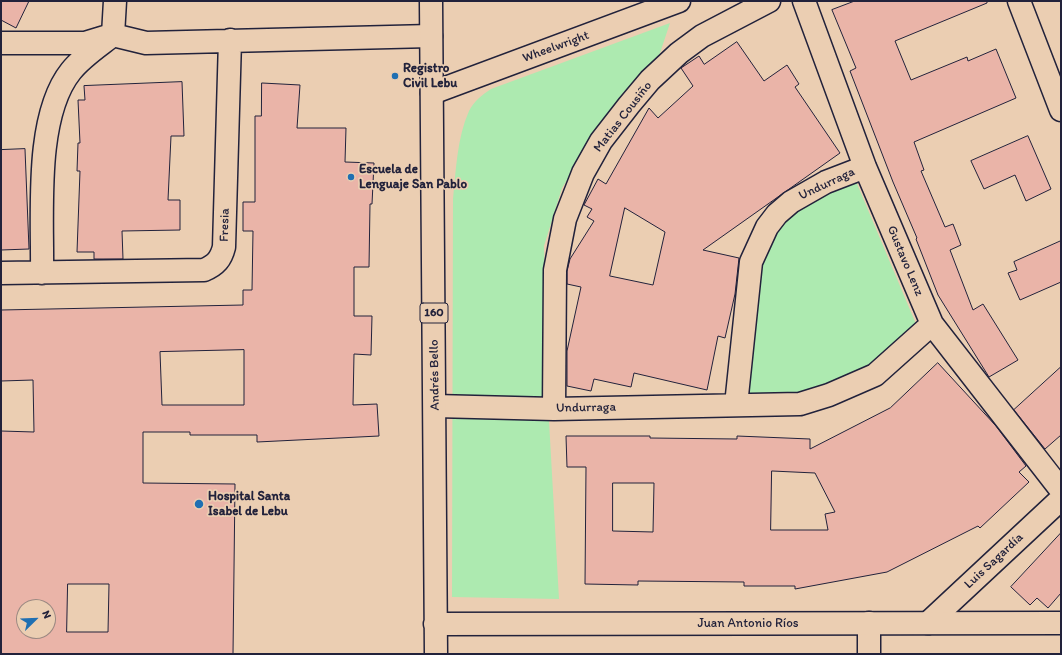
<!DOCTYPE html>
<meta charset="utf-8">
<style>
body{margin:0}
#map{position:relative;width:1062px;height:655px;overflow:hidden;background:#ebceb2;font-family:Itim,sans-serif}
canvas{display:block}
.frame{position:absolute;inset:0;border:2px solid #22223b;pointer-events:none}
.north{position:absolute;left:16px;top:599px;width:40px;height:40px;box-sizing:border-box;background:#ebceb2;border:1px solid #9b8982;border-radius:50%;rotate:67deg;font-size:11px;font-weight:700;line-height:16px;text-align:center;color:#22223b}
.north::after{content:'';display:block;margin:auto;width:14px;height:18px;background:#1f6fb2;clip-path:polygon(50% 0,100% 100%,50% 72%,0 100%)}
</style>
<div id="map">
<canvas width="1062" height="655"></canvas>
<div class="frame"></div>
<div class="north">N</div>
</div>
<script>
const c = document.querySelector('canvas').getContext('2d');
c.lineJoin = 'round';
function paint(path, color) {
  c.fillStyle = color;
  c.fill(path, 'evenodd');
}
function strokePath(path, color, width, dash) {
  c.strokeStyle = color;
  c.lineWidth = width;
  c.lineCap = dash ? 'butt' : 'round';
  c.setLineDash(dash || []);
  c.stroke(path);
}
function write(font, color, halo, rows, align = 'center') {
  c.font = font + ' Itim,sans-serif';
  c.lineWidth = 3.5;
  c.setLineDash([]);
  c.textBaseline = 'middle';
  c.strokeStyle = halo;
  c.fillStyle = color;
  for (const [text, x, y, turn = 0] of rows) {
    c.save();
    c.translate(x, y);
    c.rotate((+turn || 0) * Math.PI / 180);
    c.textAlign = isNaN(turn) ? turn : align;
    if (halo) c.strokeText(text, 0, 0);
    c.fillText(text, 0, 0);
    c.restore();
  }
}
const green = new Path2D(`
 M670,23L655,68L623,93L562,188L544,246L547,385L559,599L452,597L453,199C456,170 457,138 469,111C474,101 482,95 491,89Z
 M855,179L916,324L859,373L781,400L747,399L763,248L792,209Z`);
const building = new Path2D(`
 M1,1H29L16,28L1,20Z
 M855,1H987V3L895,41L911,80L967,57L968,61L996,49L1016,98L914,142L924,170L921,171L945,227L953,224L961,245L950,250L973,310L983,304L1018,360L989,377L938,295L916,239L917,238L893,182L850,71L856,68L832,10Z
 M737,42L764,81L787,65L799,84L795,87L840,153L703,250L739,258L735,294L725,338L718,336L707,390L634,373L631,387L594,379L591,391L567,386V351L581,287L567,284V271L570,259L594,221L587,217L592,209L584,205L598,179L606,184L649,108L658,118L693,86L681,68L699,56L704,64ZM625,208L665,232L653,285L610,276Z
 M182,82L184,136H171L168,200H180V230L122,231L123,259H94V252H77L80,171H77L78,143H80L78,100H85L84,86Z
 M262,83L300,85L297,128H346L345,162L374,163L372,204H370L369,267H354V316H372L371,355L354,354L353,405L377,404L379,436L257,442V435H190V432H143V483L235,484L233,654H1V431L34,432L33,380L1,381V310L243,305V290H252L253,231H243V202H255V116H261ZM244,350V405H162L160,352ZM68,584H109L108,632H67ZM24,607H48V631H24Z
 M1028,136L1051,189L1026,201L1015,175L984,189L971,161Z
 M25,149L29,249L1,250V150Z
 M1061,241V282L1020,300L1008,273L1017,270L1014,262Z
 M938,363L996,426L1026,466L1019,472L1029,482L980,528L978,526L887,572L795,589V586H744V582L638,581V585L585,584L586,467H567L566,436H650V438L737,439V436L810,439V449L890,408ZM772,471L815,473L835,512L825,514L828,530H771ZM613,483H654L653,532L613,531Z
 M1061,367V435L1045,449L1014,410Z
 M1061,533V593L1048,608L1037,598L1030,605L1011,587Z`);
const minor = new Path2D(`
 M804,1L865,167L932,324L1061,490
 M1019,1L1061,110
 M113,35L146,43L431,36
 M113,35L115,1
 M1,43H85L108,36
 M1,273L204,270C216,265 221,259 224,247L230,40
 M42,273C43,215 34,117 71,71C82,57 99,46 113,35
 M736,405L751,262L767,227L777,214L791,202L826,182L865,167
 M435,406L554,409L800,404L829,395L875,375L932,324
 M554,409L555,270L565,219L583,173L601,141L629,105L650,80L679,53L702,36L769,1
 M928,623L1061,499
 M869,654V623`);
const secondary = new Path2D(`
 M432,93L679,1`);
const primary = new Path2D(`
 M431,1L436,654
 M435,624L1061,623`);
const markers = [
 [395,76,4,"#1f6fb2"],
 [351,177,4,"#1f6fb2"],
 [199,504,5,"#1f6fb2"]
];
const shields = [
 [434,313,28]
];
const shieldNames = [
 ["160",434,313]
];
const streetNames = [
 ["Wheelwright",556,47,-20],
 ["Matias Cousiño",623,117,-52],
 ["Undurraga",827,184,-25],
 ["Fresia",225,225,-88],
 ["Gustavo Lenz",905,261,67],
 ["Andrés Bello",435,375,-91],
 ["Undurraga",586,408,-1],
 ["Luis Sagardía",994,561,-43],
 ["Juan Antonio Ríos",748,624]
];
const poiNames = [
 ["Registro",403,69],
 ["Civil Lebu",403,84],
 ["Escuela de",359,170],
 ["Lenguaje San Pablo",359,185],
 ["Hospital Santa",208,497],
 ["Isabel de Lebu",208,512]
];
paint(green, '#adeab0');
paint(building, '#eab4a8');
strokePath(building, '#22223b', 1);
strokePath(minor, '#22223b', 25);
strokePath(secondary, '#22223b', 25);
strokePath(primary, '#22223b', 25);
strokePath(minor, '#ebceb2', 22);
strokePath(secondary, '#ebceb2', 22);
strokePath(primary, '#ebceb2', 22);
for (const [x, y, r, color] of markers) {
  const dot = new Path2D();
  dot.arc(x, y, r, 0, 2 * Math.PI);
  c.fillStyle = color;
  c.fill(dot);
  strokePath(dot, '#ebceb2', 1.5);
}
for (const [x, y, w] of shields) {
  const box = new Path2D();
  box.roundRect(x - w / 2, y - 10, w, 20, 3);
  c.fillStyle = '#ebceb2';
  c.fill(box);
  strokePath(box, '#22223b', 1);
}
write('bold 12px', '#22223b', null, shieldNames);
write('13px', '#22223b', '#ebceb2', streetNames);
write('bold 13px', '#22223b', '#ebceb2', poiNames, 'left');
</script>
